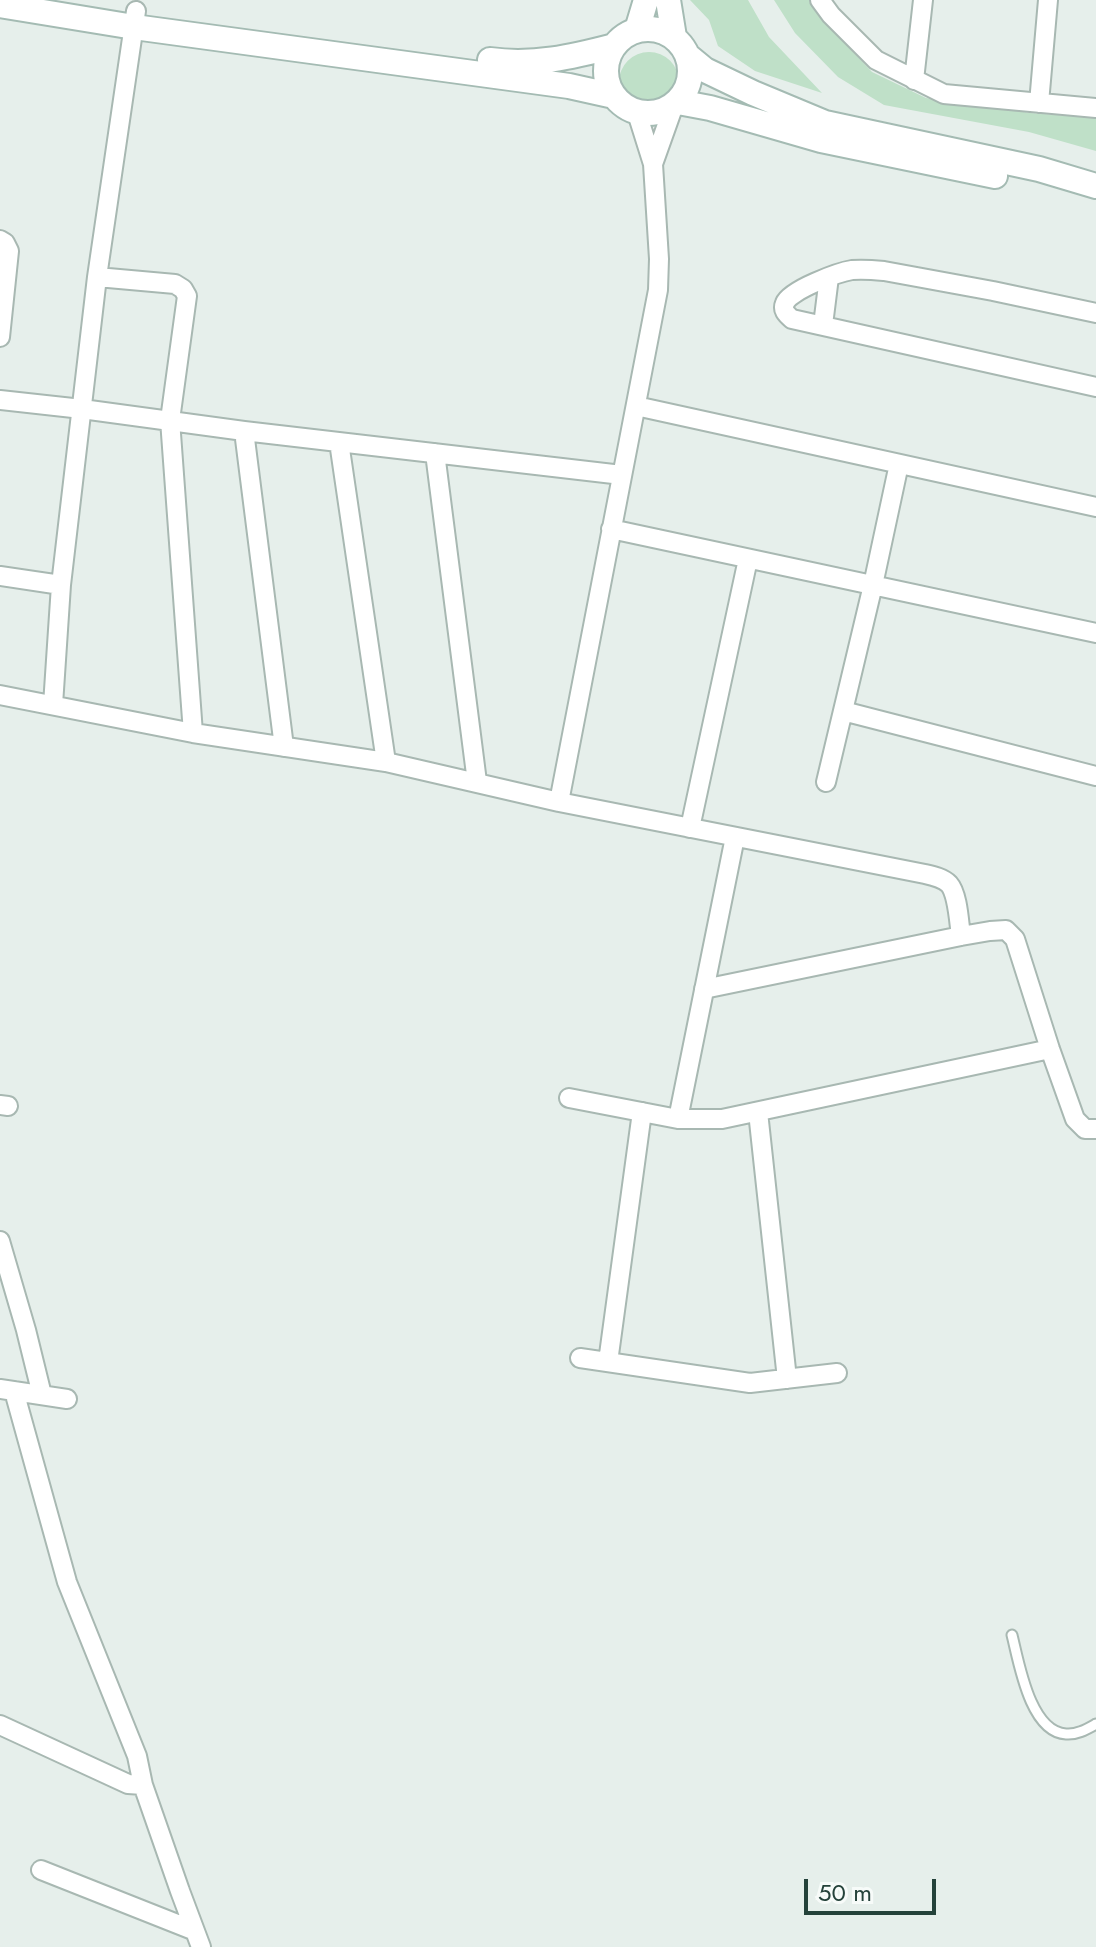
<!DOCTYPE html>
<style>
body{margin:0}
#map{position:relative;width:1096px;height:1947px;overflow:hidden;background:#e6efeb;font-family:Jost,sans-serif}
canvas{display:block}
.scale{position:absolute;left:804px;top:1879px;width:132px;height:36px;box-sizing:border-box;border:4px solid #24423a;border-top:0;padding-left:10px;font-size:24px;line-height:28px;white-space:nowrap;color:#24423a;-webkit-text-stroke:6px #f7fbf9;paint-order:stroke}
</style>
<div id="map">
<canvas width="1096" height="1947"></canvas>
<div class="scale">50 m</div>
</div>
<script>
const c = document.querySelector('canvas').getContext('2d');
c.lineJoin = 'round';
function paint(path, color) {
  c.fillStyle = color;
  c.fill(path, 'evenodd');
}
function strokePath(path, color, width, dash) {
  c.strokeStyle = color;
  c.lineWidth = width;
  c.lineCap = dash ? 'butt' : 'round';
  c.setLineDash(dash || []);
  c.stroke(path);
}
const green = new Path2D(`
 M690,0H748L769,37L822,93L755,71L718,46L709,20Z
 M774,0H812L823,20L872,72L926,98L1031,113L1096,118V151L1029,132L884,105L838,77L795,33Z
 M619 82a30 30 0 1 1 60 0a30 30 0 1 1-60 0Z`);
const service = new Path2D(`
 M1012,1635C1019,1663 1030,1732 1066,1734C1077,1735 1087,1729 1096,1724`);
const minor = new Path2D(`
 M820,0L831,15L876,60L944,94L1096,108
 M914,80L923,0
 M1039,103L1048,0
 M653,164L674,105
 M0,240L5,243L9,251L0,337
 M97,277L175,284L183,289L187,296L170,420L193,733
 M1096,313L993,291L884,271C874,270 863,269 852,270C839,272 790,290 785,303C782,310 786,314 792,319L1096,387
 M823,325L829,277
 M0,400L82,409L244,431L622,475
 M636,406L1096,507
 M244,431L284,747
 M339,442L386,762
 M435,453L477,782
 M611,529L1096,633
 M0,576L61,585
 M0,695L193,733L386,762L559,802L925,874C934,876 943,878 949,884C958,894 959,923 961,936
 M53,705L61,585L97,277L136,11
 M843,711L1096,776
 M826,782L873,585L899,464
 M559,802L658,290L659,259L653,164L637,113
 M690,828L748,559
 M704,989L961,936L990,931L1006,930L1015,939L1050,1049L1075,1119L1085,1129H1096
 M569,1098L678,1119H722L1050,1049
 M0,1105L8,1106
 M758,1112L787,1379
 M678,1119L735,837
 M0,1241L26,1330L42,1395
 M580,1358L750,1383L837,1373
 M608,1362L642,1112
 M0,1389L67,1399
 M14,1391L67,1582L137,1756L143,1785
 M0,1725L128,1784L143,1785L180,1891L201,1947
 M41,1870L195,1931`);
const secondary = new Path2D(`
 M668,0L674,37
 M0,5L134,27L569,86L614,96
 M606 71a42 42 0 1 1 84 0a42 42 0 1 1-84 0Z
 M637,30L646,0
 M688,56L705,70L753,93L825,123L1039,169L1096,186
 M490,60C533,66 572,57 614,46
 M678,102L710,108L821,140L995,176`);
paint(green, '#bfe0c8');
strokePath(service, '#a8b8b2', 13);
strokePath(minor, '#a8b8b2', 22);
strokePath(secondary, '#a4bbb3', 28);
strokePath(service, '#fff', 9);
strokePath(minor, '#fff', 18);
strokePath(secondary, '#fff', 24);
</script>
